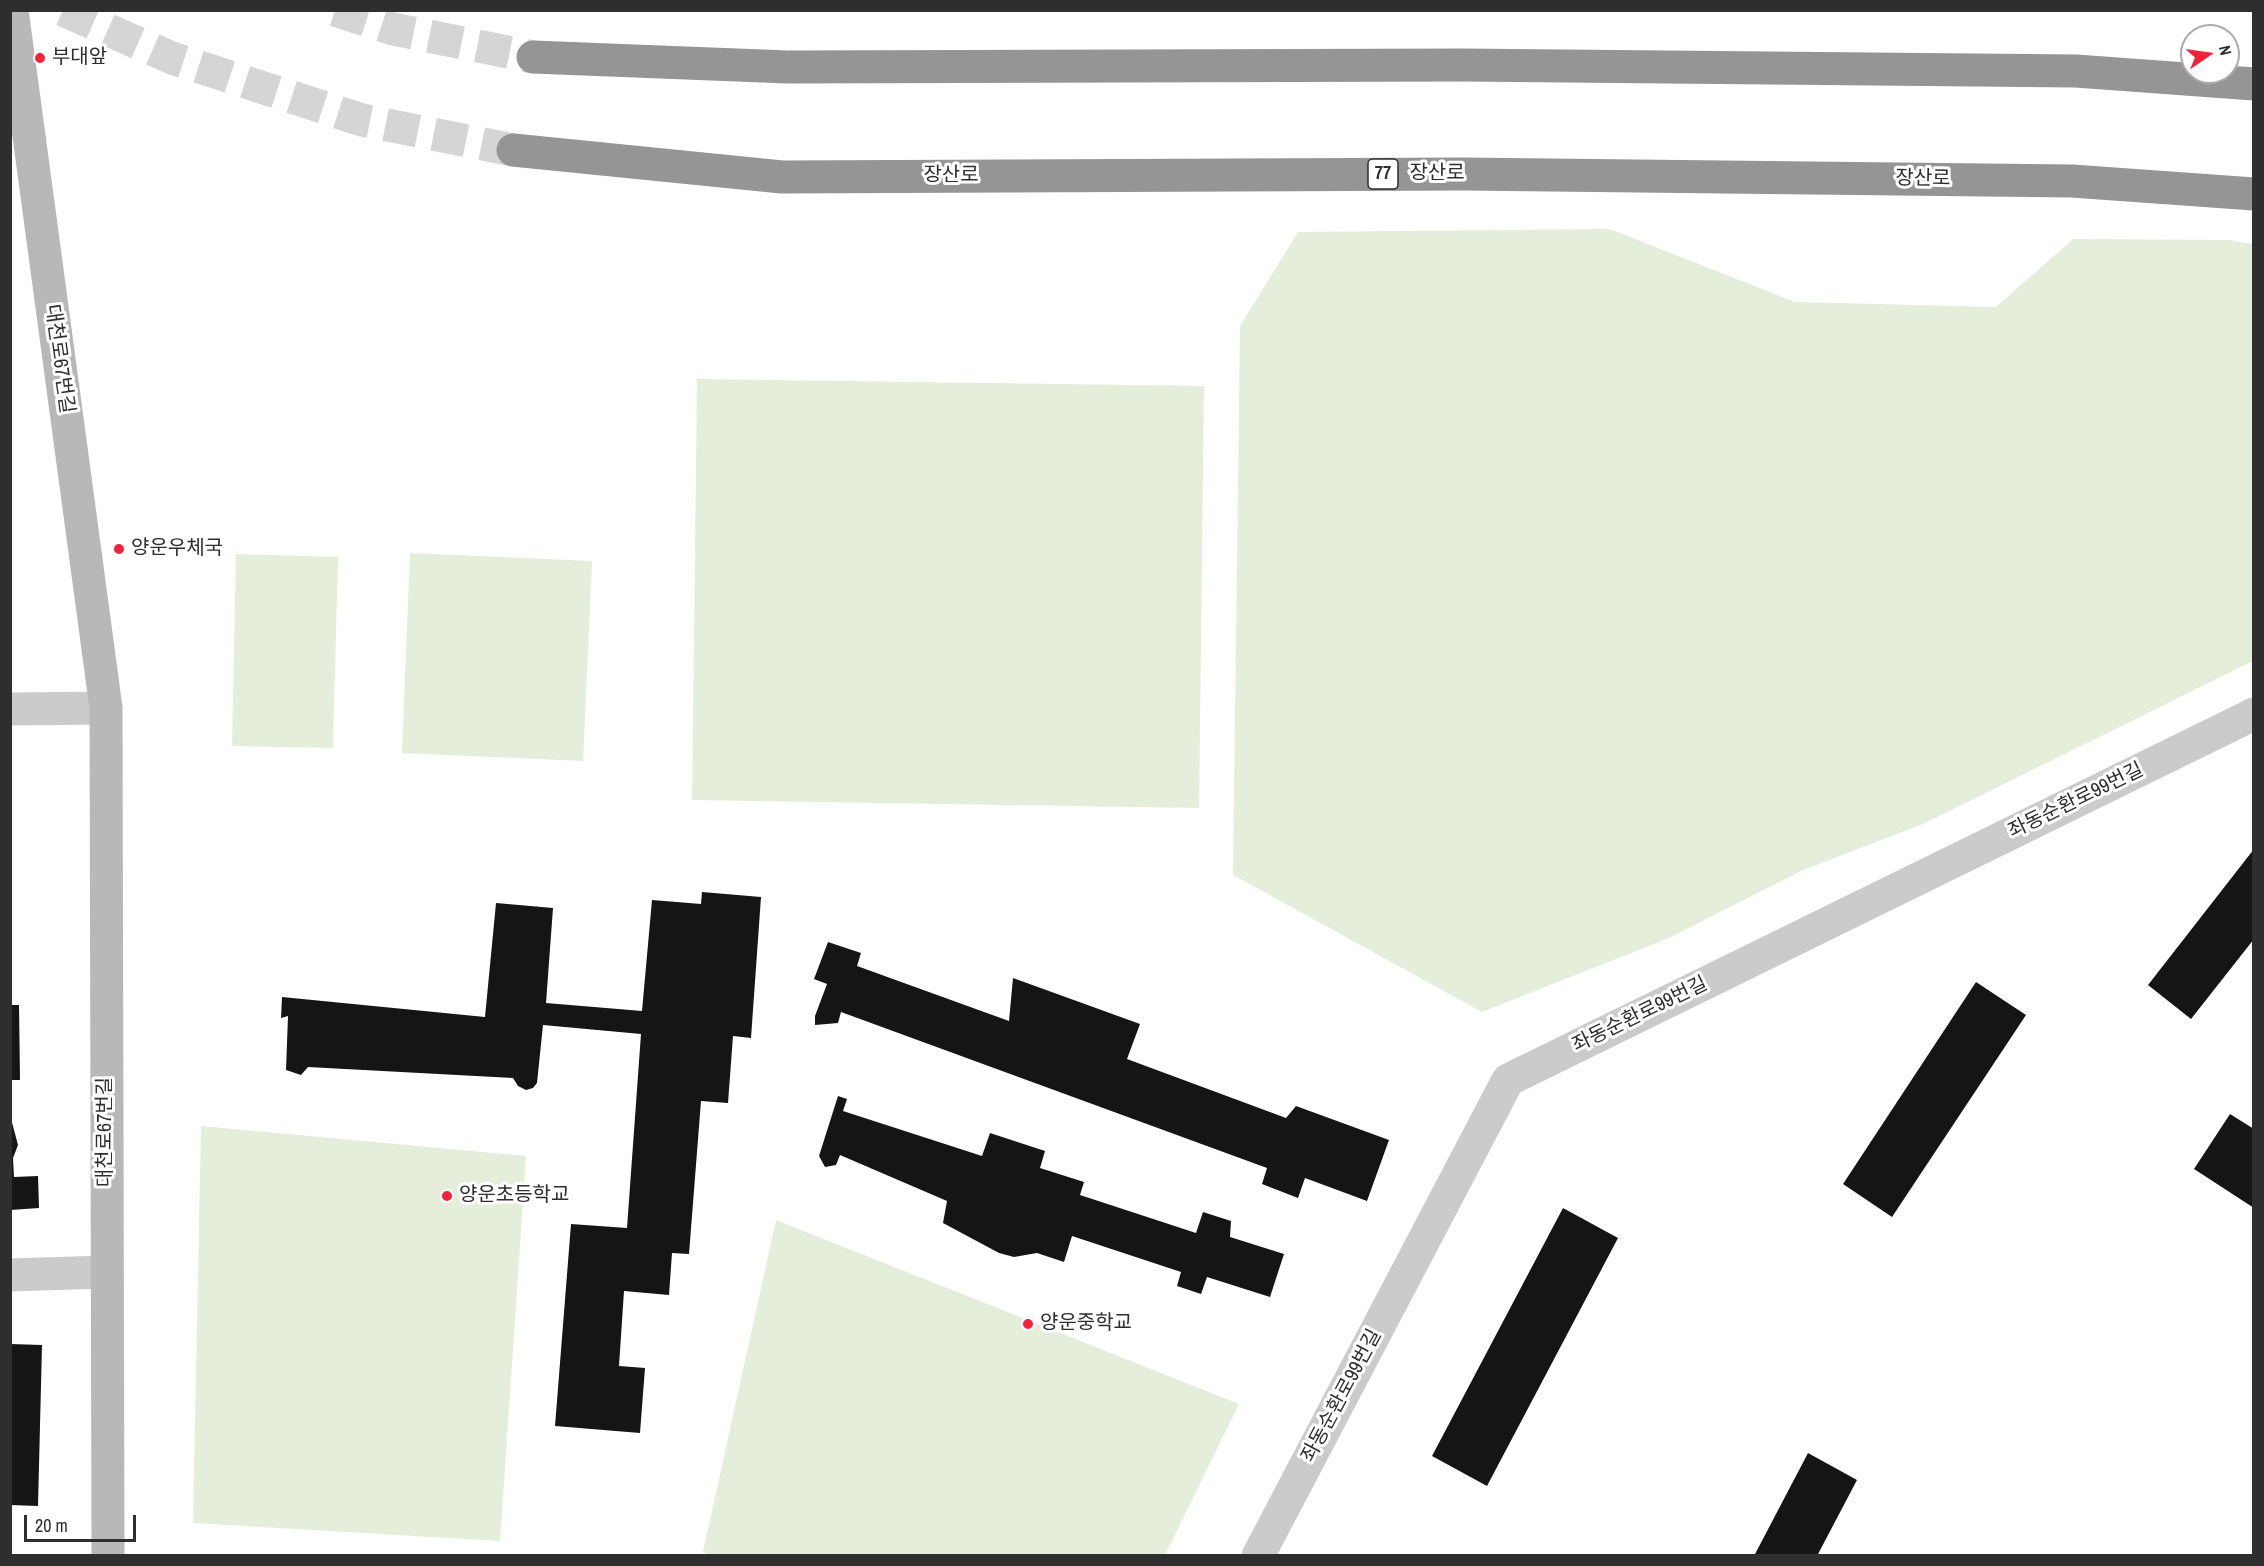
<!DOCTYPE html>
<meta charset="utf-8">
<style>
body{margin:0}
#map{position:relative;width:2264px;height:1566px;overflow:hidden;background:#fff;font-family:"Archivo Narrow",sans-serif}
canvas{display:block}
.frame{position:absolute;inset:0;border:12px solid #2e2e2e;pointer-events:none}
.north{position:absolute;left:2180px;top:24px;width:60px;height:60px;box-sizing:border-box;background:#fff;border:2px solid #ababab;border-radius:50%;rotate:77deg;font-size:16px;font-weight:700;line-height:24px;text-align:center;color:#2e2e2e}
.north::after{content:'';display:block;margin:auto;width:21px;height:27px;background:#f42239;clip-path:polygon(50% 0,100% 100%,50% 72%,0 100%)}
.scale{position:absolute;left:24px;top:1515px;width:112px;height:27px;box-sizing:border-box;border:3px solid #2e2e2e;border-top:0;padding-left:8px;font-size:18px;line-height:21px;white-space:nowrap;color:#2e2e2e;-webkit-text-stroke:4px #fff;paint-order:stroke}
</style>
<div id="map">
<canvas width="2264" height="1566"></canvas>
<div class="frame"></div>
<div class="north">N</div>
<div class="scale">20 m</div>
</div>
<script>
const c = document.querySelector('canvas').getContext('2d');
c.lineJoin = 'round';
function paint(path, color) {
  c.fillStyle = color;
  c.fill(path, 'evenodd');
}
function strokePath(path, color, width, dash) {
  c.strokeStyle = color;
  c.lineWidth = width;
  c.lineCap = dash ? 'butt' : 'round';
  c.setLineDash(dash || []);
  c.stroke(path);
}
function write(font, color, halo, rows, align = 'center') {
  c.font = font + ' "Archivo Narrow","Noto Sans KR",sans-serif';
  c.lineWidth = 6;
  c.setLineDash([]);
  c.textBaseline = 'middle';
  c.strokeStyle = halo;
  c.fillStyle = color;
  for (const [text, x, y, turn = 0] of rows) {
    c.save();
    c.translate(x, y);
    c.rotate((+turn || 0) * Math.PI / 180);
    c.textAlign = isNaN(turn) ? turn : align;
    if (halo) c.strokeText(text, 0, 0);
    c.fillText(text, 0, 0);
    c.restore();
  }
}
const green = new Path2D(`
 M1610,229L1795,302L1996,307L2073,239L2230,240L2253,244V661L1923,824L1803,870L1669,938L1482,1012L1233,875L1240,326L1298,232Z
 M697,379L1204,386L1199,808L692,800Z
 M410,553L592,561L583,761L402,753Z
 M236,554L338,557L333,748L232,746Z
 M201,1126L526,1156L500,1541L193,1523Z
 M776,1220L1239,1404L1165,1555L711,1556L703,1552Z`);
const building = new Path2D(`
 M2254,849V939L2191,1019L2148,985Z
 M702,892L761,897L751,1038L733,1036L728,1103L701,1101L689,1254L672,1253L669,1295L624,1291L619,1366L645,1368L640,1433L555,1426L571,1224L627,1228L641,1034L543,1025L537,1083L533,1088L526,1090L518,1086L513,1078L308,1067L301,1075L286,1070L288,1016L281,1018L282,997L485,1017L496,903L553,908L546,1003L642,1011L652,900L701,904Z
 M828,942L861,953L857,966L1009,1021L1013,978L1140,1024L1127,1059L1286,1118L1296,1106L1389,1140L1367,1201L1305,1178L1298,1198L1262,1184L1267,1168L841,1012L838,1023L815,1025V1016L827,984L814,979Z
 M1976,982L2026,1015L1892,1217L1843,1184Z
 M10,1005H19L20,1080H10Z
 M838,1096L847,1099L843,1111L982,1156L990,1133L1045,1151L1040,1168L1084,1182L1080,1195L1196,1233L1203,1212L1231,1221L1230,1237L1284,1254L1270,1297L1207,1277L1201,1294L1177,1286L1181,1272L1072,1236L1064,1262L1037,1253L1014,1257L999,1253L943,1223L947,1201L840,1155L836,1165L825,1167L819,1156Z
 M2230,1114L2254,1129V1208L2194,1169Z
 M10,1115L18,1145L13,1158L14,1177L38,1176L39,1208L10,1210Z
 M1563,1208L1618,1238L1487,1486L1432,1456Z
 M10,1344L42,1345L38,1506L10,1505Z
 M1808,1453L1857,1480L1817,1556H1754Z`);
const highwayTunnel = new Path2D(`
 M63,10L172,58L362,120L513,150
 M335,10L393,29L533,57`);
const street = new Path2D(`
 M10,709L106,708
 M10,1275L106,1272
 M1258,1556L1508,1080L2254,714`);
const secondary = new Path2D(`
 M12,10L106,708L108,1556`);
const highway = new Path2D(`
 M533,57L788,67L1463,65L2076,71L2254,84
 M513,150L782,177L1463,174L2072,181L2254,194`);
const markers = [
 [40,58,6,"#f42239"],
 [119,549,6,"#f42239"],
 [447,1196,6,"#f42239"],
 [1028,1324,6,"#f42239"]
];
const shields = [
 [1383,174,30]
];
const shieldNames = [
 ["77",1383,174]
];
const poiNames = [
 ["부대앞",52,58],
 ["양운우체국",131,549],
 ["양운초등학교",459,1196],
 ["양운중학교",1040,1324]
];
const streetNames = [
 ["장산로",1437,174],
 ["장산로",951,176],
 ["장산로",1923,179,1],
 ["대천로67번길",59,359,82],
 ["좌동순환로99번길",2076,801,-26],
 ["좌동순환로99번길",1640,1015,-26],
 ["대천로67번길",106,1132,-90],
 ["좌동순환로99번길",1342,1396,-62]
];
paint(green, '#e5eddb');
paint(building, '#151515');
strokePath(highwayTunnel, '#d5d5d5', 33, [33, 16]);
strokePath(street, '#cbcbcb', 33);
strokePath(secondary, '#b8b8b8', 33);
strokePath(highway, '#959595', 33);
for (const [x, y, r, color] of markers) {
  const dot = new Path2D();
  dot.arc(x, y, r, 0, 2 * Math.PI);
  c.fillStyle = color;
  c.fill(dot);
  strokePath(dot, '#fff', 2);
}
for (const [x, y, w] of shields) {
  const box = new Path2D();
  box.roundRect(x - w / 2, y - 15, w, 30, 4.5);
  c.fillStyle = '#fff';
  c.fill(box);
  strokePath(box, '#2e2e2e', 1.5);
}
write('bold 18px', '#2e2e2e', null, shieldNames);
write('20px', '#2e2e2e', '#fff', poiNames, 'left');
write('20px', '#2e2e2e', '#fff', streetNames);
</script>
